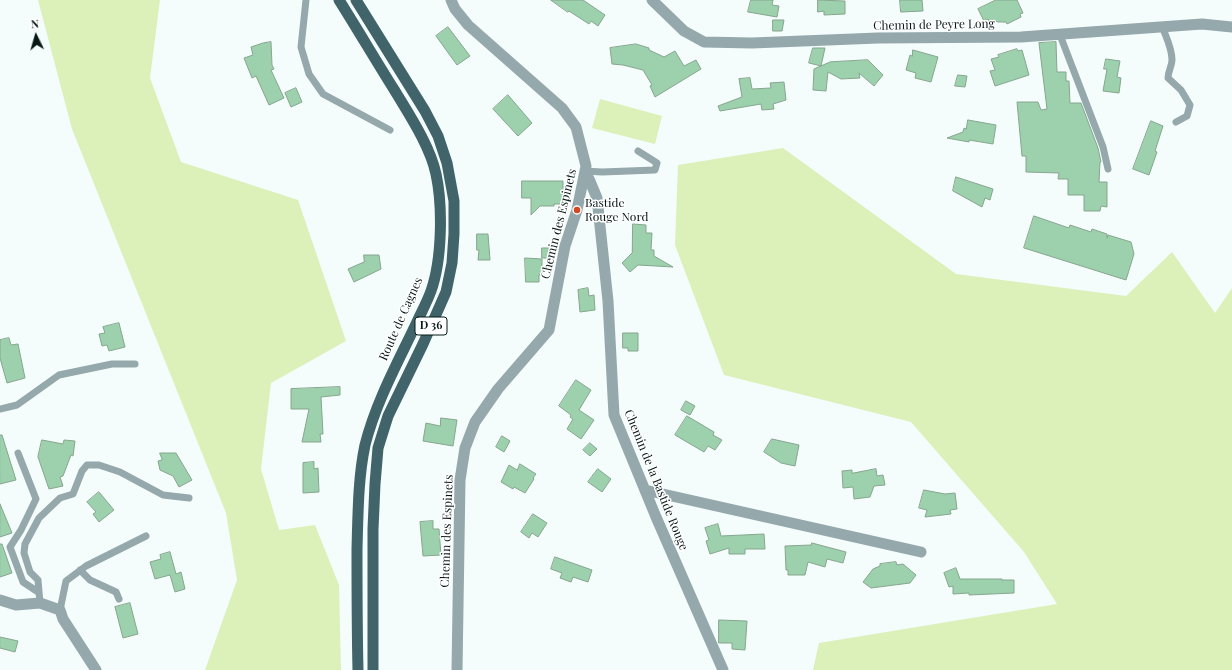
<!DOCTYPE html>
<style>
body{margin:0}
#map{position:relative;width:1232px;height:670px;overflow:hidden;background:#f4fdfb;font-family:"Playfair Display",serif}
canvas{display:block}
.north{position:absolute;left:16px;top:16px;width:40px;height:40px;-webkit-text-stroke:3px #fff;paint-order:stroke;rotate:355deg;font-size:11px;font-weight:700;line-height:16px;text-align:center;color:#071816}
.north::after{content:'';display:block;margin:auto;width:14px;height:18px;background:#071816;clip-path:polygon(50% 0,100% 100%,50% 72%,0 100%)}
</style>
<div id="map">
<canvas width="1232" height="670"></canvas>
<div class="north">N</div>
</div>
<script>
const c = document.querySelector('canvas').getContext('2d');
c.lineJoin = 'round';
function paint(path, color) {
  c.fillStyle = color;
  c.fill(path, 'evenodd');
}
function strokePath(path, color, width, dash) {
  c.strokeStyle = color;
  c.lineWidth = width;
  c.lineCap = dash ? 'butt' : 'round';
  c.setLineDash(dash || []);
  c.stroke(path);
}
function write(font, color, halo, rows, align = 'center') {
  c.font = font + ' "Playfair Display",serif';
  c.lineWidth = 3;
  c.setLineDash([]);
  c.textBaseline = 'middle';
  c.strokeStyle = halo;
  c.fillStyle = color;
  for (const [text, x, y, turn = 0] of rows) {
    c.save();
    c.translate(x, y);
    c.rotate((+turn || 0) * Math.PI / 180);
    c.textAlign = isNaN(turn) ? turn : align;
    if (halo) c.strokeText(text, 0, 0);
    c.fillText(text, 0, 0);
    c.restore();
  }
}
const green = new Path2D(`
 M38,0H160L150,78L181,162L298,200L346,341L271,383L261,469L279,530L315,525L339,585L341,670H205L237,580L226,513L72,129Z
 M600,99L662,116L655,144L592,128Z
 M783,148L956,274L1126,296L1172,252L1215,313L1232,288V670H813L819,643L1057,604L1024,552L911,422L724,375L675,245L678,165Z`);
const building = new Path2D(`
 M551,0H583L605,15L598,26L591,21L589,24L569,11L568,12Z
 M751,0H773L772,5L779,6L777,17L748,12Z
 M818,0L845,1V14L824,15V11L818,12Z
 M900,0H922L923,11L901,12Z
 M996,0H1017L1023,13L1020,14L1021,17L1007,24L1006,22H998L995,21L990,24L988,19L984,21L978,9Z
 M773,20H784L782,31H773Z
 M448,27L470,56L457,65L436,36Z
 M271,42L272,65L274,69L271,70L284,98L269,105L256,76L252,78L244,58L253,55L251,47L263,43Z
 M1056,42L1057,72H1066V81H1069L1070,103H1081L1098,148L1101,162H1100L1099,182H1107V207L1101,206L1100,211H1084V195H1068V179H1058L1059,173L1026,172V156H1022L1017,102H1038L1041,110L1047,109L1039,43Z
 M636,44L649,48V50L664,57L675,51L684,66L696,60L701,69L655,97L650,86L652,85L643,70L623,65L612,64L610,48Z
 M813,48H825L821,66L809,63Z
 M1017,49L1018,51L1022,50L1029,75L995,86L990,71L995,70L991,59L999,57L998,55Z
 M913,50L938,57L931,82L915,78L916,73L906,70L910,55L912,56Z
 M1106,59L1120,61L1117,77L1121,78L1119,93L1103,91L1107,69H1104Z
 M868,60L883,75L874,86L859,73L860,78L841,79L828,72L826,91L813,90L814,69L830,62Z
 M958,75L967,76L965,87L955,86Z
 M750,78L752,89L771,88L770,83L784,82L786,100L773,104L774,109L762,110L761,104L720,111L718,106L742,97L739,79Z
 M296,88L302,102L291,107L285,93Z
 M508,95L532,123L518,136L493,109Z
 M968,120L996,125L993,144L969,140V142L947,138L963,132L964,128L966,129Z
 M1151,121L1163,126L1155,151L1157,152L1149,175L1133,169Z
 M956,177L993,189L990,200L985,198L982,207L953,191Z
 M522,181H563V204H554V206H540L531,215V198H522Z
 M1034,216L1069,228L1070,225L1091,232L1092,229L1107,234V238L1108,235L1131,242L1134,254L1126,280L1024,248Z
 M633,224L646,225V233H652L651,250H654V256L673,267L638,265L630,272L622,263L632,253Z
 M477,234H488L490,260H478L479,250H477Z
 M542,248H553L552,258H542Z
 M364,255H379L381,269L354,282L348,269L364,262Z
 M525,258L542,259V275H539V282H526Z
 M588,288L589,296L594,295L595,310L580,312L578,290Z
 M119,323L125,347L109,351L107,345L102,346L99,334L105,333L103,327Z
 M623,333H638V351H628V348H623Z
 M9,338L11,345L18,344L25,378L7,383L0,358V340Z
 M576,380L591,390L579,410L594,420L581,439L567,429L573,419L570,417L571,415L559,406Z
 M340,387V395L321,397L323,434H320L321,442H302L309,409H291V389Z
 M686,401L695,406L690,415L681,410Z
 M687,416L714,432L713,435L722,440L715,450L708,446L704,452L675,435Z
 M441,418L457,420L453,446L423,441L426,423L440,426Z
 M0,435H2L16,480L0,484Z
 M502,436L510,441L504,452L496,447Z
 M772,439L799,445L795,466L781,463L764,452Z
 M42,440L63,444L64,440L75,441L73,456L71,455L63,476L60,477L63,486L49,489L38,457Z
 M590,443L597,449L590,456L583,450Z
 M160,453H176L192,480L179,487L173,476L160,470L158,461L162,460Z
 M314,462V469L318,468L319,492L303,493V463Z
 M520,464L536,474L533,478L534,479L525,493L514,487L513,489L501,482L509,465L517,470Z
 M598,469L611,479L602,492L588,482Z
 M876,469L877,476L883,475L885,485L874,486L870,497L854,499L853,487L843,488L842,471L852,470V473Z
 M924,490L945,494L955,493L957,509L950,510L951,514L925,517L927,510L919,508Z
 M99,492L114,510L99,522L93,514L96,512L87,502Z
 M0,504L12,533L0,537Z
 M533,514L547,523L538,537L532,533L529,538L521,532Z
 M433,521V529H439L441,555L423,556L420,522Z
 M718,524L721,536L764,534L765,549H745V554H729V548L710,554L706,541L709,540L705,528Z
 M812,543L846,552L843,563L827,559L825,567L808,562L805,575H788V570H786L785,546L811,545Z
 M0,544H2L12,573L0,577Z
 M170,552L176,574L181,572L185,589L175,592L170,575L155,579L150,562L161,559L160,555Z
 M555,557L592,570L588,582L573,577L571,582L560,578L562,573L551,569Z
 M896,562L897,565L903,564L916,575L910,583L871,588L863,582L873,569L880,566V564Z
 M956,568L960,579H1002V580H1014V593L969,595V593L953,594V586L949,587L944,573Z
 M130,603L138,634L123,638L115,607Z
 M719,620L747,621L745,650L732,649V643H719Z
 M0,637L18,641L15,652L0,648Z`);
const service = new Path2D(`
 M306,0L301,47L309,74L323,94L390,130
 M1162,26C1166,37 1172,48 1172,60C1172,66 1168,71 1168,78L1181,90L1190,105L1187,116L1176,122
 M1060,35L1103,147L1108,169
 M585,171L602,172L655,170L657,163L638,151
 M0,409L17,405L59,375L112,364H135
 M18,453L36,499L21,530L10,547L23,582L38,592
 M80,570L90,580L116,592L119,599
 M40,603L38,580L30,572L24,553L25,544L39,518L60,498L73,494L82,471L87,465H99L120,472L163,495L189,498
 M60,610L66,581L86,566L146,536`);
const minor = new Path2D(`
 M585,174L589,179L597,198L608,301L614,415L656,517L723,670
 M645,490L921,552
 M0,600L16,605L40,603L60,610L63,619L96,670`);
const tertiary = new Path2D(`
 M451,0L455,9L468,25L562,108L576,127L586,166L577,210L565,246L549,330L498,389L475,422L465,448L460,480L457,670
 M652,0L684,31L704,42L752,43L878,38L1021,37L1202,24L1232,27`);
const primary = new Path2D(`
 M339,0C358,30 376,61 395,91C410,116 430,146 436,174C443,207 442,260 431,291C427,302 421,313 416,324C397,364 376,402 365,445C358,478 358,515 357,549C357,589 357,629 358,670
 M356,0L425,111L438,136L447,163L454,201V234L452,263L446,292L423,344L388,416L378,448L375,484L373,529V670`);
const markers = [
 [577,210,4,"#d24a21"]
];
const shields = [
 [431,326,32]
];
const shieldNames = [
 ["D 36",431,326]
];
const streetNames = [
 ["Chemin de Peyre Long",934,25,-1],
 ["Chemin des Espinets",559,224,-76],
 ["Route de Cagnes",401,319,-66],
 ["Chemin de la Bastide Rouge",656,480,68],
 ["Chemin des Espinets",447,531,-88]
];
const poiNames = [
 ["Bastide",585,203],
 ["Rouge Nord",585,217]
];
paint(green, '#dcf0ba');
paint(building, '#9dd0ac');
strokePath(building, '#86a68f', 1);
strokePath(service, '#95a8ac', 7);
strokePath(minor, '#95a8ac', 11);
strokePath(tertiary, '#95a8ac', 11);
strokePath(primary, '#41646b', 11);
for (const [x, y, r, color] of markers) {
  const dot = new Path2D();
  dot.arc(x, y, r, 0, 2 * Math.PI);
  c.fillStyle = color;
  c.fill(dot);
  strokePath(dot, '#fff', 1.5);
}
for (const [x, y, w] of shields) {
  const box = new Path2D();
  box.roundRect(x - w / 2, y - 9, w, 18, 3);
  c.fillStyle = '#fff';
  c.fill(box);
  strokePath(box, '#071816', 1);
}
write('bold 11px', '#071816', null, shieldNames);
write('12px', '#071816', '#fff', streetNames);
write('12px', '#071816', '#fff', poiNames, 'left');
</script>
